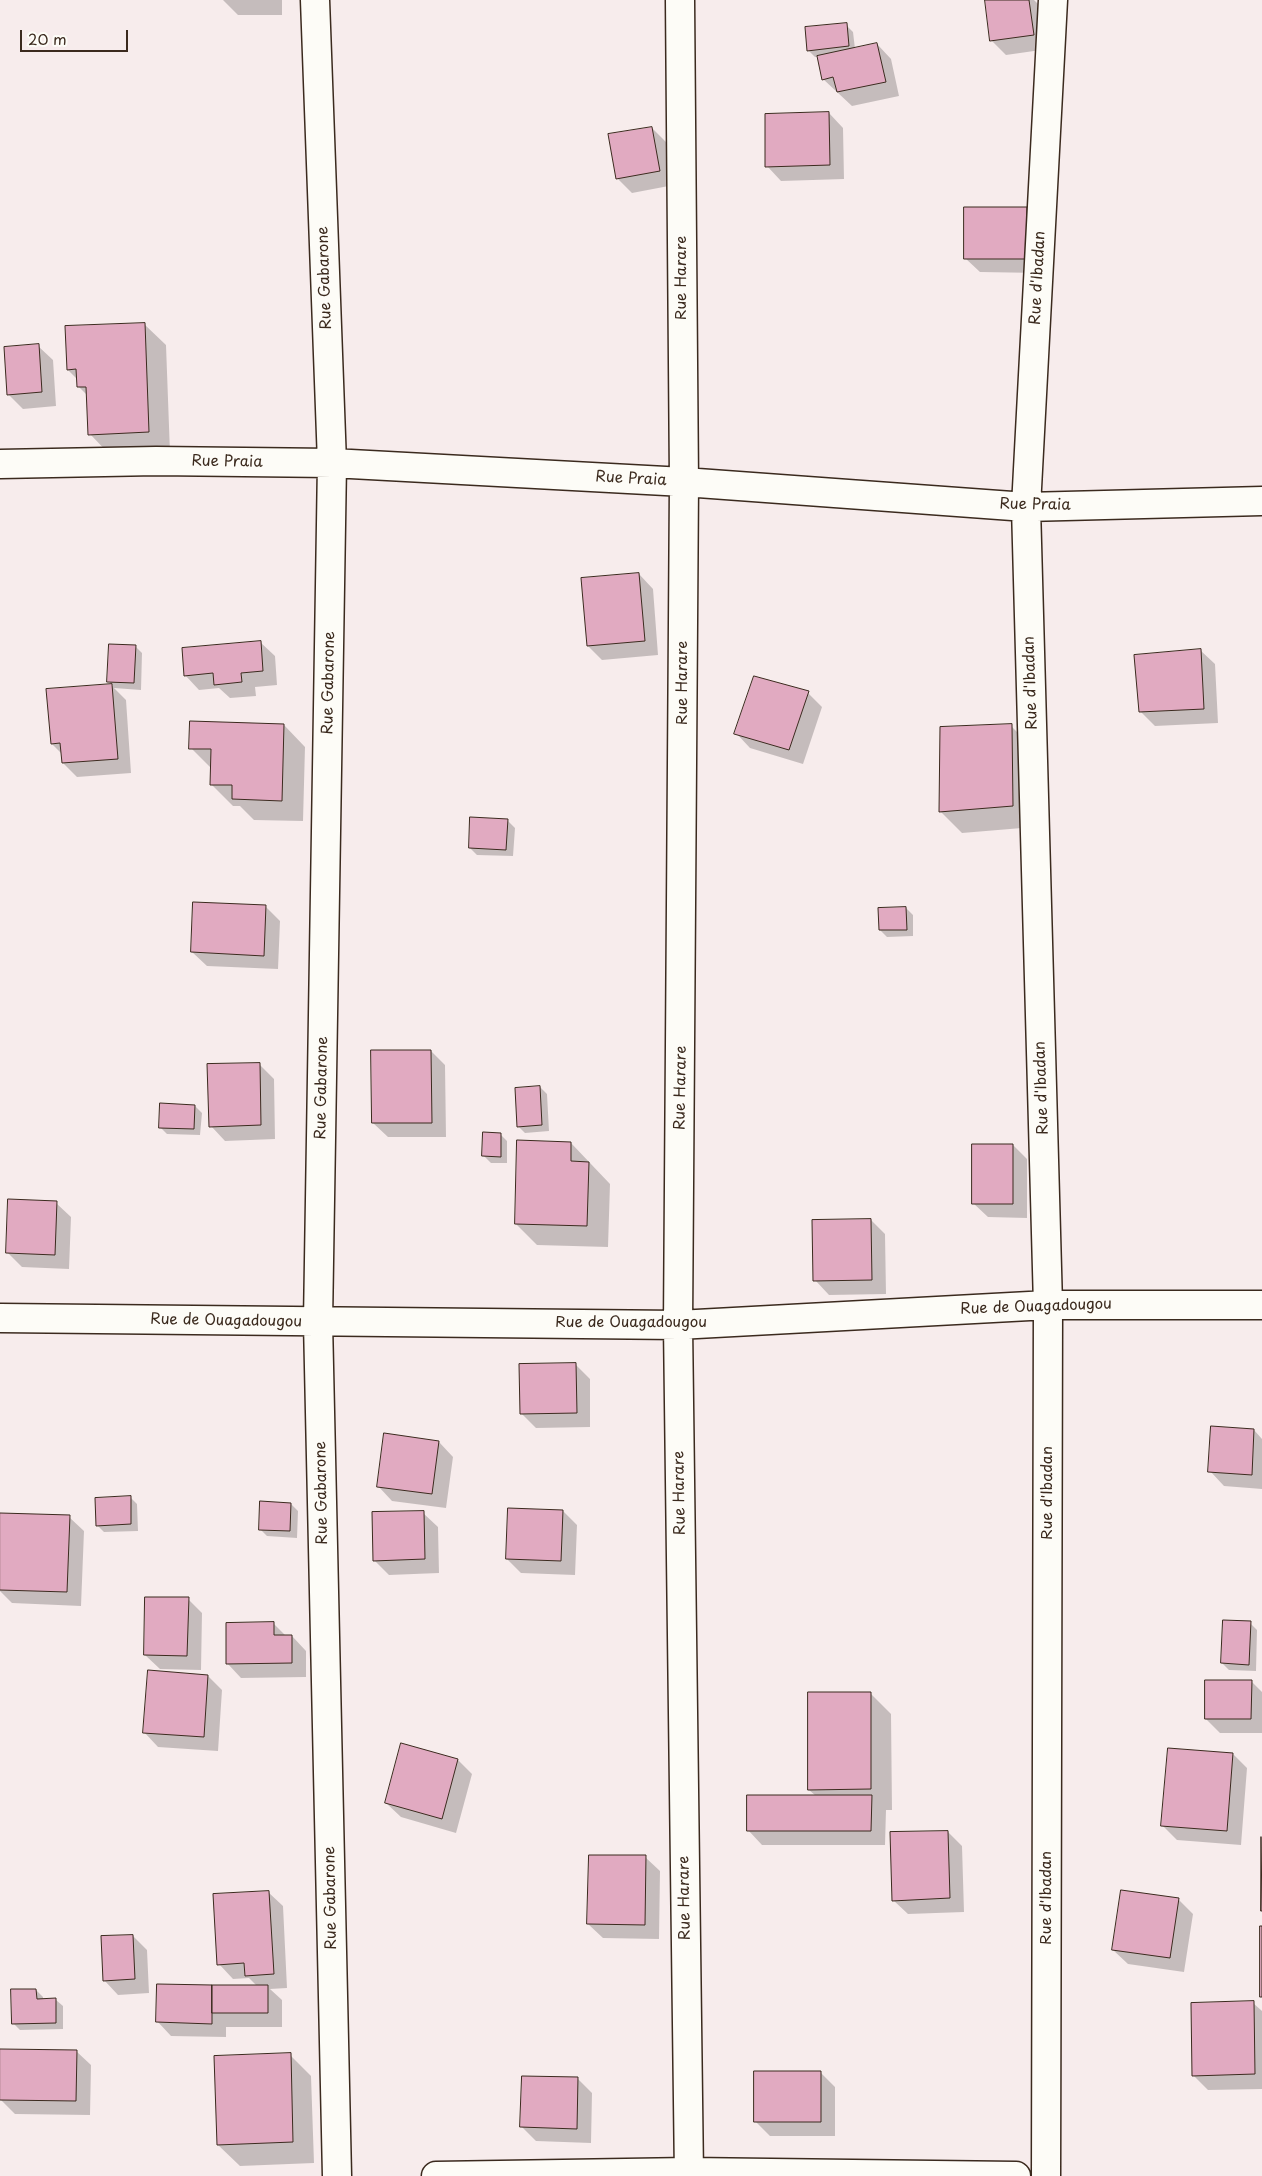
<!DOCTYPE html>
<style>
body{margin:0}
#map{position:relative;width:1262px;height:2176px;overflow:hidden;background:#f7ecec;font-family:"Playpen Sans",sans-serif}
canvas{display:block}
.scale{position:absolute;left:20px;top:30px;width:108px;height:22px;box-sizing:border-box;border:2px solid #3b2a1e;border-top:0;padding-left:6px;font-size:15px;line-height:18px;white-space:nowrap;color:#3b2a1e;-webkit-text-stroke:4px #fdfcf7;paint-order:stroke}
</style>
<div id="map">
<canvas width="1262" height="2176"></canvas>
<div class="scale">20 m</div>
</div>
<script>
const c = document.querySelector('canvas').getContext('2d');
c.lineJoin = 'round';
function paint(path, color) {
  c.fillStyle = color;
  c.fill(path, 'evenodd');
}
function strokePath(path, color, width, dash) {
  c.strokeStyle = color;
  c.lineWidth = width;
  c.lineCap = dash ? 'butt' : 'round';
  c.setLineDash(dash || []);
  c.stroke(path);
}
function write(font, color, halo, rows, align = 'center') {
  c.font = font + ' "Playpen Sans",sans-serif';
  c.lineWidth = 4.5;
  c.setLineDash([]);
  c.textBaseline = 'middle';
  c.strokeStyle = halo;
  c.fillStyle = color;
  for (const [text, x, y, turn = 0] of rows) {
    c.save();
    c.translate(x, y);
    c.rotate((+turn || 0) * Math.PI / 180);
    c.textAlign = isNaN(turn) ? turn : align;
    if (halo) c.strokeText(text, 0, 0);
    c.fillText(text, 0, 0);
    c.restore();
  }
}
const shadow = new Path2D(`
 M223,0H282V15H238Z
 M986,0H1034L1042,8L1048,49L1006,55L992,41Z
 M846,25L853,32L855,49L877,44L891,59L899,96L852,106L823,79L819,57H815L808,50Z
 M829,113L843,128L844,179L781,181L767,166Z
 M652,128L666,142L674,185L632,193L618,179Z
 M1026,208L1041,222L1040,273L980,272L965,258Z
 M144,324L166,345L170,453L111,456L90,434L88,396L79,387L78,380L68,370Z
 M38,346L53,360L56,406L23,409L9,395Z
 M639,574L653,589L658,655L602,660L588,646Z
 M260,642L275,656L277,685L255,687L256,696L230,698L219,688L199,690L185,675Z
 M135,646L142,653L141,690L114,688L126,700L131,773L77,777L63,763L62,754L52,744L47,691L113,686L109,681Z
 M1200,650L1215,664L1218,723L1155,726L1141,712Z
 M808,693L822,707L803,764L750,748L736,733Z
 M284,725L305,747L303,821L254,820L240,806H233L211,784L212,769L191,748Z
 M1011,726L1032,747L1034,827L962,833L940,811Z
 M508,821L515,828L513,856L477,855L470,848Z
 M266,907L280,921L278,969L207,966L192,952Z
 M906,908L913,915V936L887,937L880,930Z
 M431,1051L445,1065L446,1137H388L373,1123Z
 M259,1064L274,1079L275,1139L225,1141L211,1126Z
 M540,1087L547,1094L549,1131L525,1133L518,1126Z
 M195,1106L202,1113L200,1135L167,1134L160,1127Z
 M500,1134L507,1141V1163H491L484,1156Z
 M571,1143L610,1184L608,1247L537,1245L516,1224Z
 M1013,1145L1027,1159V1218L988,1217L973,1203Z
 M56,1203L71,1217L69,1269L22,1267L7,1252Z
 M871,1220L885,1234L886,1294L829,1295L815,1280Z
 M575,1364L590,1379V1427L536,1428L521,1413Z
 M1254,1430L1262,1439V1489L1224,1486L1210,1471Z
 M385,1435L439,1442L453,1457L446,1508L392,1501L378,1486Z
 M130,1497L137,1504L138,1531L104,1532L97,1525Z
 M291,1504L298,1511L297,1538L267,1536L260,1529Z
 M563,1511L577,1525L575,1575L521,1573L507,1559Z
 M423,1513L438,1527L439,1573L389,1575L374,1560Z
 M69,1517L84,1531L81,1606L12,1603L0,1591V1536Z
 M188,1599L202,1613L201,1670L160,1669L145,1655Z
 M273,1623L286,1636H292L306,1651V1677L241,1678L227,1663Z
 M1250,1623L1257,1630L1256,1671L1229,1670L1222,1663Z
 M208,1676L222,1690L218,1751L158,1747L144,1732Z
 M1251,1681L1262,1692V1733H1220L1206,1719Z
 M870,1693L891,1714L892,1810H886L885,1845H762L748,1830L816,1796L809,1790Z
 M402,1745L458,1760L472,1774L456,1833L401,1817L386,1803Z
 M1233,1754L1247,1768L1241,1845L1177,1840L1163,1826Z
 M948,1832L962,1846L964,1912L908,1914L893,1900Z
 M645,1857L660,1871L659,1939L603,1938L588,1924Z
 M268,1892L283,1906L287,1988L270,1989L282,2000V2027H226V2037L171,2036L157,2021L257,1986L249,1978L233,1979L219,1964Z
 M1178,1899L1193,1914L1184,1972L1128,1964L1113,1950Z
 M133,1936L147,1950L149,1993L118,1995L104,1980Z
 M36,1990L43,1997V2000H56L63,2006V2029L20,2030L13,2023Z
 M1253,2003L1262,2011V2089L1208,2090L1194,2076Z
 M76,2051L91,2065L90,2115L15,2114L1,2100Z
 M290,2055L311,2076L314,2163L240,2166L218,2145Z
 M821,2073L835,2087V2136H770L756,2122Z
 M577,2078L592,2093L591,2143L536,2141L522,2127Z`);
const building = new Path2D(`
 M985,0H1029L1034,35L990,41Z
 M847,23L849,46L807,51L805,27Z
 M877,43L886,82L837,92L833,77L822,80L817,56Z
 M829,112L830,165L765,167V114Z
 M652,127L660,171L616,179L608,134Z
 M964,207H1027L1026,259H964Z
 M145,323L149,432L88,435L86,387H77L76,369L67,370L65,326Z
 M39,344L42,392L7,395L4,347Z
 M639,573L645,641L587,646L581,578Z
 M261,641L263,671L241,673L242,682L214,685L213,673L184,676L182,648Z
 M109,644L136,645L134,683L107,682Z
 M1201,649L1204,709L1139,712L1134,655Z
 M754,676L809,691L789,750L734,734Z
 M112,684L118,759L62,763L60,743L51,744L46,689Z
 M190,721L284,724L282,801L232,799V785H210L211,749H189Z
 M1012,724L1013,806L939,812L940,727Z
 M470,817L508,819L506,850L469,848Z
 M193,902L266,905L264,956L191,952Z
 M906,907L907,930H879L878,908Z
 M371,1050H431L432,1123H372Z
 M260,1063L261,1125L209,1127L207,1064Z
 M540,1086L542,1125L517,1127L515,1088Z
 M160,1103L195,1105L194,1129L159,1128Z
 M483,1132L501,1133V1157L482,1156Z
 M517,1140L571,1142V1161L589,1162L587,1226L515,1224Z
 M972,1144H1013V1204H972Z
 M8,1199L57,1201L55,1255L6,1253Z
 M871,1219L872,1280L813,1281L812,1220Z
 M576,1363L577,1413L520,1414L519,1364Z
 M1211,1426L1254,1429L1252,1475L1208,1472Z
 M384,1433L439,1441L432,1494L377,1487Z
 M131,1496V1524L96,1526L95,1498Z
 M260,1501L291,1503L290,1531L259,1530Z
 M508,1508L563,1510L561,1561L506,1559Z
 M424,1511L425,1559L373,1561L372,1512Z
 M0,1513L70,1515L67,1592L0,1590Z
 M145,1597H189L187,1656L144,1655Z
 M1223,1620L1251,1621L1249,1665L1221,1663Z
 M274,1622V1635H292V1663L226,1664V1623Z
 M148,1670L208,1675L204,1737L143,1733Z
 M1205,1680H1252L1251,1719H1205Z
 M808,1692H871V1789L808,1790Z
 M401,1743L458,1759L442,1819L385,1803Z
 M1168,1748L1233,1753L1227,1831L1161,1826Z
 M747,1795H872L871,1831H747Z
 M948,1831L950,1898L892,1901L890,1832Z
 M1261,1837L1262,1911H1261Z
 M589,1855H646L645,1925L587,1924Z
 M1121,1890L1179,1898L1170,1958L1112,1950Z
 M269,1891L274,1974L245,1976L244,1963L217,1965L213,1894Z
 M1260,1926H1262V1997H1260Z
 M133,1935L135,1979L103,1981L101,1936Z
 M157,1984L212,1985V2024L156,2022Z
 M212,1985H268V2013H212Z
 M11,1989H36L37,1999L56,1998V2023L12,2024Z
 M1254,2001L1255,2074L1192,2076L1191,2003Z
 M0,2049L77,2050L76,2101L0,2100Z
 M291,2053L293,2142L217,2145L214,2056Z
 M754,2071H821V2122H754Z
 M522,2076L578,2077L577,2129L520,2127Z`);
const minor = new Path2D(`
 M315,0L332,463L318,1322L337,2176
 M680,0L684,482L678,1325L689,2176
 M0,464L156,461L332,463L684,482L1026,507L1262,501
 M0,1318L678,1325L1048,1305H1262
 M436,2176L689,2172L1016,2176
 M1046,2176L1048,1305L1026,507L1053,0`);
const streetNames = [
 ["Rue Gabarone",325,278,-92],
 ["Rue Harare",682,278,-90],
 ["Rue d'Ibadan",1038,278,-87],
 ["Rue Praia",227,462,1],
 ["Rue Praia",631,479,3],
 ["Rue Praia",1035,505,1],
 ["Rue Gabarone",329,683,-89],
 ["Rue Harare",683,683,-90],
 ["Rue d'Ibadan",1031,683,-92],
 ["Rue Gabarone",322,1088,-89],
 ["Rue Harare",681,1088,-89],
 ["Rue d'Ibadan",1042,1088,-92],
 ["Rue de Ouagadougou",1036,1307,-2],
 ["Rue de Ouagadougou",226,1321,1],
 ["Rue de Ouagadougou",631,1323],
 ["Rue Gabarone",322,1493,-91],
 ["Rue Harare",680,1493,-91],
 ["Rue d'Ibadan",1048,1493,-90],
 ["Rue Gabarone",331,1898,-91],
 ["Rue Harare",685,1898,-91],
 ["Rue d'Ibadan",1047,1898,-90]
];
paint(shadow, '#0003');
paint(building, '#e1aac1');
strokePath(building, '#3b2a1e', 1);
strokePath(minor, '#3b2a1e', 31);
strokePath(minor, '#fdfcf7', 28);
write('15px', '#3b2a1e', '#fdfcf7', streetNames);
</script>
